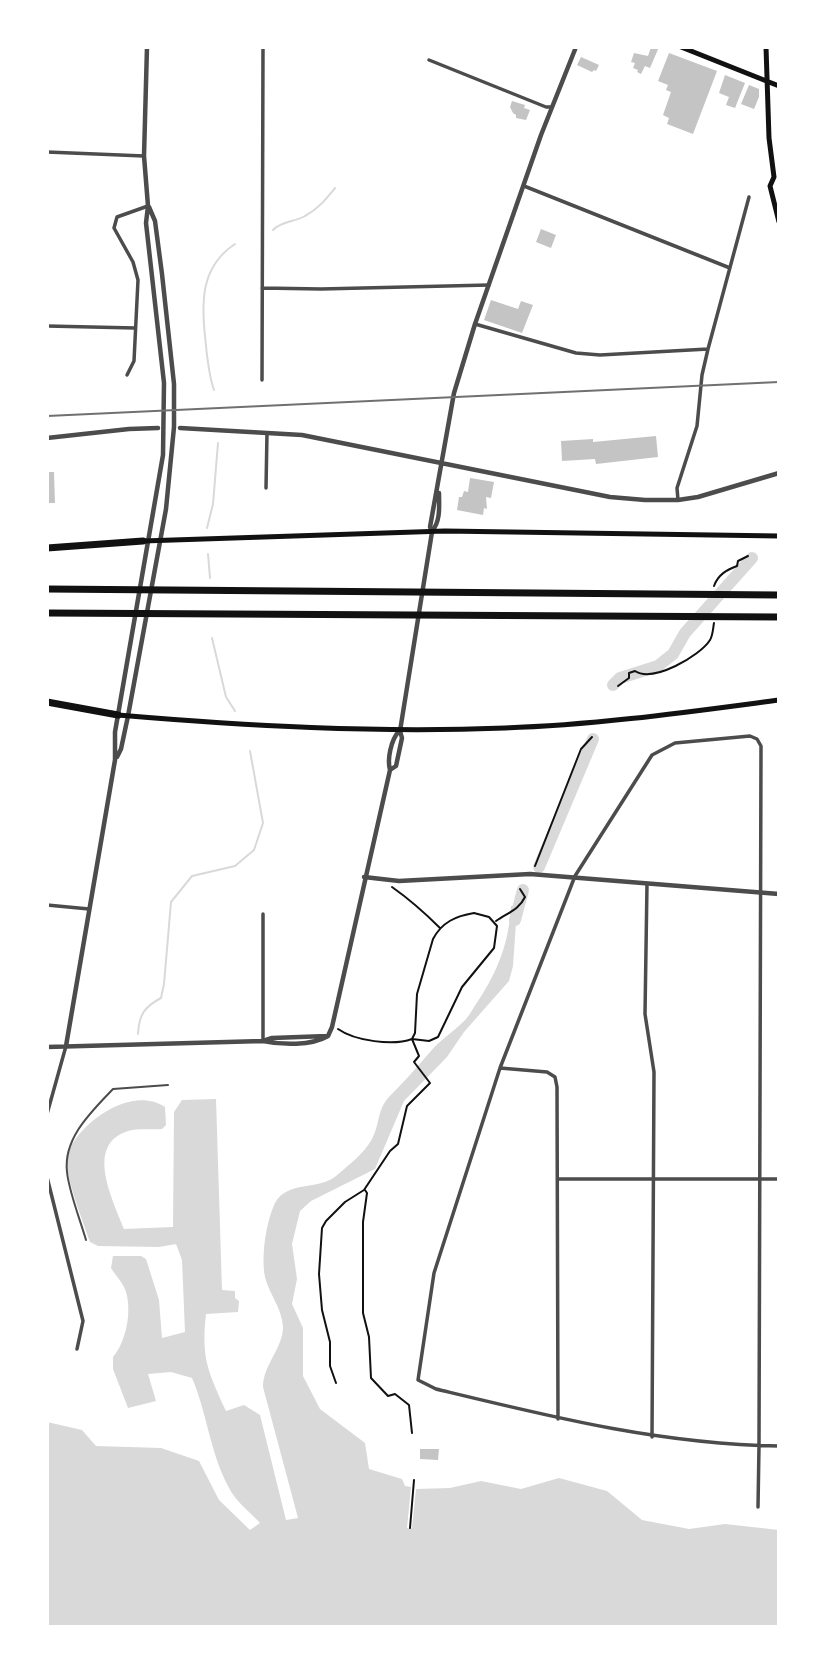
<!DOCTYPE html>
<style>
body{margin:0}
#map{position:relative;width:826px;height:1674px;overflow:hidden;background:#fff;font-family:Inter,sans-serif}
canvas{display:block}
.frame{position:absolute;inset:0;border:49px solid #fff;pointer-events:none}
</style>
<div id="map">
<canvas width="826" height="1674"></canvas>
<div class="frame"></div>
</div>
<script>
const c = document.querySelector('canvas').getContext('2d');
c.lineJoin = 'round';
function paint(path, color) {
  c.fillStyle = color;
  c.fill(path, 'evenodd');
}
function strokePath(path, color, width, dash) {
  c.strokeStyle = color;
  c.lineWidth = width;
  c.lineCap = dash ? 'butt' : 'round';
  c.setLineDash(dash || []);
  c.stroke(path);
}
const water = new Path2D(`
 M511,906L523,908L516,922L513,966L509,981L464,1032L447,1057L404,1101L375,1169L311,1201L300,1211L292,1244L297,1279L292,1304L303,1328V1376L320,1409L365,1443L369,1469L402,1479L405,1486L411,1487L407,1528H412L416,1489L450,1488L481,1481L521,1489L559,1478L607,1491L642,1520L689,1529L725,1524L779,1530V1627H47V1422L82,1430L96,1446L161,1448L199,1461L219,1500L250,1530L260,1523C249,1511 235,1501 228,1486C210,1452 207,1413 192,1378L171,1372L148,1374L156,1401L128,1408L113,1369V1357C126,1342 132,1312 126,1292C124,1284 116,1276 111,1268L113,1256H141L146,1259L159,1300L162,1338L185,1332L182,1260L176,1244L159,1247L98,1246L90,1242C84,1224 62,1169 67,1153C68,1149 71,1146 73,1143C90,1116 134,1087 165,1107L166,1125L162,1129C152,1130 138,1128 128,1131C84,1145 113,1200 124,1229L173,1227L174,1112L182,1100L216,1099L222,1290L235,1291V1298L239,1301L238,1312L206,1314C201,1358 208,1372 226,1411L244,1405L260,1415L286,1520L298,1518L263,1387C263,1365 283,1348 283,1327C282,1308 269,1294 265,1277C261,1256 266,1222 275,1203C288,1180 318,1191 336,1176C350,1164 369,1150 375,1132C379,1121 379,1108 388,1098C403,1083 417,1067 431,1051C440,1040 453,1032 463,1022C469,1017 473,1008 478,1001C498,971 509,942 511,906Z`);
const stream = new Path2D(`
 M273,230C281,221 295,222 305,216C318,209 326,199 335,188
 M214,390C208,373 207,355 205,336C201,299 202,266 235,244
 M207,528L213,504L218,443
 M208,554L210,578
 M212,638L226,697L235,711
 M138,1034C139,1015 144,1007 161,998L164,984L171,902L192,876L235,866L254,850L263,823L250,751`);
const river = new Path2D(`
 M613,685L620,678L658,666L673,654L685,633L752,558
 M539,867L593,739
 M515,920L523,890`);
const building = new Path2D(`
 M651,47H659L650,68L645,66L641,74L637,72L638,70L633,68L635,63L631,62L634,53L648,56Z
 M669,53L717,71L693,134L667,124L669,118L663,115L671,92L666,90L668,85L658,81Z
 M581,57L599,65L596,71L594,70L592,72L577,65Z
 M725,75L745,83L735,108L726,105L729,97L719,93Z
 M749,85L759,89V97L754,109L741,104Z
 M512,101L525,105L524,108L530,110L526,120L516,118V115L513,113L510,107Z
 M541,229L556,235L551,248L536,242Z
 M491,300L518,309L521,301L533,305L522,333L484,320Z
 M656,436L658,457L596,464L595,459L562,461L561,441L593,439V442Z
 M47,472H54L55,503H47Z
 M470,478L494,482L491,498L486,497L487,509L484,508L483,515L457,510L459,497H462L464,491L468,492Z
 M420,1449H439L438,1460L420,1459Z`);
const path = new Path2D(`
 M714,586C718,575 726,570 737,566L738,561L748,556
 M618,686L629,678V673L635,671C653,683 700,656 710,640C713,635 713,628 714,623
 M535,866L581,749L592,737
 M392,887C409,899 425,913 440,928
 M474,913L489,917L497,926L494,948L462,987L438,1037L429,1041L412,1039L415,1033L417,994L433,939C442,922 456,916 474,913Z
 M496,921C507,913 519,910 525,897L520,889
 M365,1190L367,1193L363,1222V1313L369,1337L371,1378L388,1396L395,1394L409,1405L412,1433
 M336,1383L330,1366V1342L322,1310L319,1274L322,1228L326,1221L345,1202L364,1190L390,1151L398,1144L407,1106L430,1083L414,1062L419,1056L412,1039C393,1046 355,1041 338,1029
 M410,1528L414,1480`);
const service = new Path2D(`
 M86,1240C80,1219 69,1192 67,1172C63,1138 92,1111 113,1089L168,1085`);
const minor = new Path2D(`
 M429,60L546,107H552
 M47,152L144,156
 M524,186L730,268
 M262,288L321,289L489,285
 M475,324L576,353L600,355L708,349
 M47,326L135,328
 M127,375L134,361L138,280L133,262L114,228L117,217L148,206
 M262,380L263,47
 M266,488L267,433
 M678,500L677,488L697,426L702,375L708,349L749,197
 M647,884L645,1014L654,1072L652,1437
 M47,905L89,909
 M263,914V1041
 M500,1068L547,1072L555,1077L557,1087L558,1419
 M47,1114L66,1046
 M47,1177L83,1321L77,1349
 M559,1179H779
 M758,1507L759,1446L761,746L757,739L750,736L675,743L652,755L575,876L500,1068L434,1273L418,1380L436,1389C552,1417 659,1444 779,1446`);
const tertiary = new Path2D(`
 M180,428L302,435L610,497L645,500H678L698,497L779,473
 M47,438L129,429L158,428
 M432,531C441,521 439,505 439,493
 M117,757L121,749L128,716L166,509L174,427V384L162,274L155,221L149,207
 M390,770L396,766L402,738L400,731L432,532L430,527L454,393L475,324L541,135L576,47
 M364,877L399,881L530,874L779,894
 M328,1036L332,1027L390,770C387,759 391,740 399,731
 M263,1041L272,1038L327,1036
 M66,1046L115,760V732L163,455L164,383L146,223L148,206L144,156L147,47
 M47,1047L263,1041C282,1045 311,1046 328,1036`);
const secondary = new Path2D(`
 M681,47L779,86
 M766,47L769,138L774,177L770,186L779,222
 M143,541L445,531L779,536
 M118,715C247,726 375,733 505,728C596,725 688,712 779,700`);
const motorway = new Path2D(`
 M47,548L143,541
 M47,589L779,595
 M47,613L779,617
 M47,702L118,715`);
const rail = new Path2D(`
 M47,416L779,382`);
paint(water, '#d9d9d9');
strokePath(stream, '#d9d9d9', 2);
strokePath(river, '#d9d9d9', 12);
paint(building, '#c4c4c4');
strokePath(path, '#111', 2);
strokePath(service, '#4c4c4c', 2);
strokePath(minor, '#4c4c4c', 3.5);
strokePath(tertiary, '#4c4c4c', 4.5);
strokePath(secondary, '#111', 5);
strokePath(motorway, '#111', 7);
strokePath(rail, '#707070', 2);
</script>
